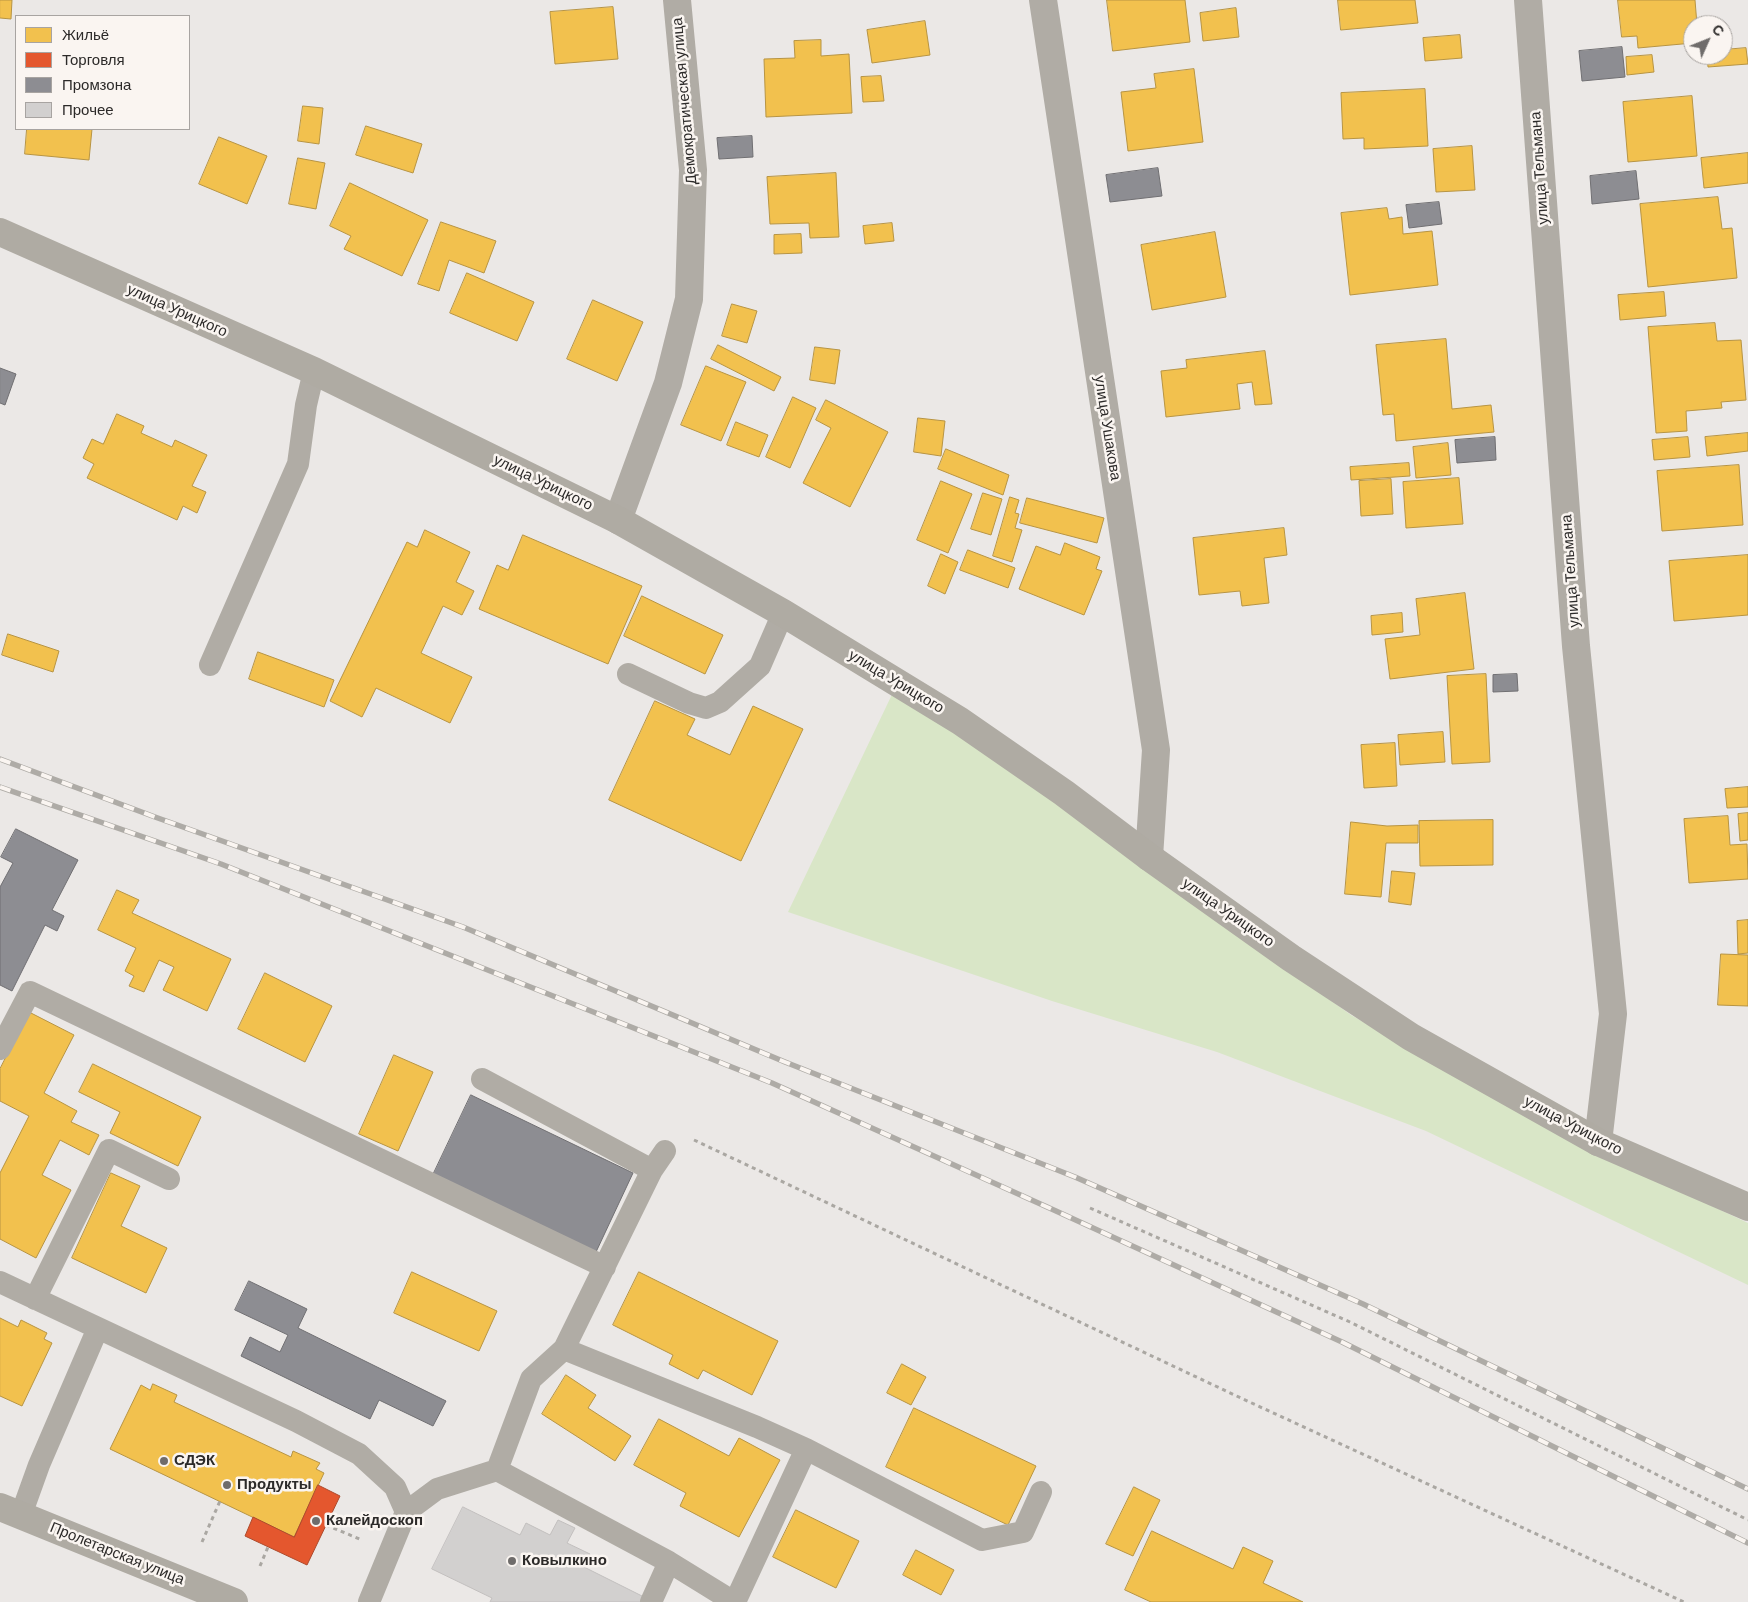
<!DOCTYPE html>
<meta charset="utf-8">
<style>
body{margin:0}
#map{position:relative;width:1748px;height:1602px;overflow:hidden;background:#ebe8e6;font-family:Arial,sans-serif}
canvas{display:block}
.legend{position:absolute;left:15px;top:15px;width:175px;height:115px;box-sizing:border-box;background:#faf5f1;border:1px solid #a8a4a1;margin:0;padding:6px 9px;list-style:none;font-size:15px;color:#2c2a29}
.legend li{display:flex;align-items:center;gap:10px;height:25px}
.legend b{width:25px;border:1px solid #a8a4a1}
.north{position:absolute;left:1683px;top:15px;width:50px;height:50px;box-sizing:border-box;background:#faf5f1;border:1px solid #a8a4a1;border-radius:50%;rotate:46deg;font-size:14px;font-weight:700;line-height:20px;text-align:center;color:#2c2a29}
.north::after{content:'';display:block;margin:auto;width:18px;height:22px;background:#6f6c6b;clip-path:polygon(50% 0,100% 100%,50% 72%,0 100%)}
</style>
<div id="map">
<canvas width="1748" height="1602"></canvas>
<ul class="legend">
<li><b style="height:14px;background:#f2c14e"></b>Жильё</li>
<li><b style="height:14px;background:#e4572e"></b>Торговля</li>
<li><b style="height:14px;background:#8d8d92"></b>Промзона</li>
<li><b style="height:14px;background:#d2d0cf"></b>Прочее</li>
</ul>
<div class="north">С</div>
</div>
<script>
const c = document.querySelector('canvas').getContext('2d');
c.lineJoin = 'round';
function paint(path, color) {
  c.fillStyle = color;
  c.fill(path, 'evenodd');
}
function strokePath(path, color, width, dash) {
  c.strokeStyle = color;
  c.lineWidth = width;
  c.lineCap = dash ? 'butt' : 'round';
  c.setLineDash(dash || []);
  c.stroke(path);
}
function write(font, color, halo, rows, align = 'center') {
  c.font = font + ' Arial,sans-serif';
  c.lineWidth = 5;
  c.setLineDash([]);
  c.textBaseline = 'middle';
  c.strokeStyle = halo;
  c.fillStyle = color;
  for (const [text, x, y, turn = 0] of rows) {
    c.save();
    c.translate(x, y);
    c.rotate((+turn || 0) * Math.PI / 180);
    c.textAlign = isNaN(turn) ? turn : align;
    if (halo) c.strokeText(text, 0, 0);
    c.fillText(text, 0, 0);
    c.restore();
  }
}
const green = new Path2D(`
 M897,684L1238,934L1351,1015L1461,1078L1596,1151L1748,1223V1285L1426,1131L1217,1052L1052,1001L788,912Z`);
const homes = new Path2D(`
 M0,0H12L11,19L0,18Z
 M1107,0H1185L1190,42L1113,51Z
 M1338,0H1415L1418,23L1341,30Z
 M1618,0H1695L1697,25H1693V43L1638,48L1637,36L1622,37Z
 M613,7L618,59L555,64L550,12Z
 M1236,8L1239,37L1203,41L1200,13Z
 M925,21L930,55L872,63L867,30Z
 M1460,35L1462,58L1425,61L1423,38Z
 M821,40V56L849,54L852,113L766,117L764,59L795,58L794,41Z
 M1746,48L1748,64L1708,67L1707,55H1723V50Z
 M1652,55L1654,72L1627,75L1626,57Z
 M1194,69L1203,142L1128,151L1121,92L1156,88L1154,74Z
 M881,76L884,101L863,102L861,77Z
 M1425,89L1428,146L1364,149V138L1343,139L1341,93Z
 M1692,96L1697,156L1628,162L1623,102Z
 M303,106L323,108L319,144L298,141Z
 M366,126L422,144L413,173L356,155Z
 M27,129H92L89,160L25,154Z
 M219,137L267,156L247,204L199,184Z
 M1472,146L1475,190L1436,192L1433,149Z
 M1748,153V183L1704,188L1701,158Z
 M298,158L325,163L316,209L289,204Z
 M836,173L839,237L810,238L809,223L770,224L767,177Z
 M350,183L428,220L402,276L344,249L351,236L330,226Z
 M1718,197L1722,229L1732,228L1737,278L1648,287L1640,204Z
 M1387,208L1389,219L1402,217L1403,234L1432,231L1438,285L1350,295L1341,213Z
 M441,222L496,241L484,273L449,260L439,291L418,284Z
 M892,223L894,241L865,244L863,226Z
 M1215,232L1226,297L1152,310L1141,245Z
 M801,234L802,253L774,254V235Z
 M467,273L534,302L517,341L450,313Z
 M1664,292L1666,316L1620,320L1618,295Z
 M593,300L643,322L617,381L567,359Z
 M732,304L757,311L747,343L722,336Z
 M1715,323L1717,341L1741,340L1746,400L1721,402L1722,408L1686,411L1687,431L1656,433L1648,327Z
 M1446,339L1452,409L1491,405L1494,432L1396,441L1394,414L1383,415L1376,345Z
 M718,345L781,377L774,391L711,359Z
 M815,347L840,350L835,384L810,380Z
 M1265,351L1272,404L1255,405L1252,382L1237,384L1240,409L1166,417L1161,371L1187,368L1186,360Z
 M706,366L746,382L721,441L681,425Z
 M793,397L816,408L790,468L766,457Z
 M826,400L888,432L850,507L803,483L831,428L816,420Z
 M117,414L144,426L141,433L172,447L175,440L207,455L192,486L206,492L197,513L183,506L177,520L87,478L94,464L83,458L92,439L103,444Z
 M918,418L945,421L941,456L914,452Z
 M736,422L768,435L759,457L727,445Z
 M1748,433V451L1707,456L1705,437Z
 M1688,437L1690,457L1654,460L1652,440Z
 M1448,443L1451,475L1416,478L1413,447Z
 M946,449L1009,475L1003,495L938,469Z
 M1409,463L1410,476L1351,480L1350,467Z
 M1739,465L1743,525L1662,531L1657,471Z
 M1459,478L1463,524L1406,528L1403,482Z
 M1391,479L1393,514L1361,516L1359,481Z
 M941,481L972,494L948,553L917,540Z
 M983,493L1002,499L991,535L971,529Z
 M1010,497L1019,500L1015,513L1019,514L1015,528L1022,530L1012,562L993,556Z
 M1027,498L1104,518L1097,543L1020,523Z
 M1284,528L1287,555L1264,558L1269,603L1242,606L1240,591L1199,595L1193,538Z
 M425,530L470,552L456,582L474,591L462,615L443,606L421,653L472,677L450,723L376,688L362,717L330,701L407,542L417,547Z
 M523,535L642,586L608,664L479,609L497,565L508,570Z
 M1065,543L1100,557L1096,569L1102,571L1084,615L1019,589L1036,546L1060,555Z
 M968,550L1015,568L1008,588L960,570Z
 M941,554L958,562L945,594L928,586Z
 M1748,555V615L1674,621L1669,561Z
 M1465,593L1474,669L1390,679L1385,639L1420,635L1416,599Z
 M642,596L723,635L705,674L624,636Z
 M1402,613L1403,632L1372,635L1371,616Z
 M8,634L59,651L53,672L2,655Z
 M258,652L334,680L324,707L249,679Z
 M1486,674L1490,762L1452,764L1447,676Z
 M655,701L695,719L687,735L730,755L753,706L803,729L741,861L609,800Z
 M1443,732L1445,762L1400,765L1398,735Z
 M1395,743L1397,786L1364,788L1361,745Z
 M1748,787V807L1727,808L1725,789Z
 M1748,813V840L1740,841L1738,814Z
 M1728,816L1730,845L1747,844L1748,879L1689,883L1684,819Z
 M1493,820V865L1420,866L1419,821Z
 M1351,822L1387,826L1418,825V843H1386L1381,897L1345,894Z
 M1392,871L1415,873L1411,905L1389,902Z
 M117,890L139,900L132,913L231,959L207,1011L163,990L174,967L159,960L144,992L129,986L134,976L125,971L136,948L98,930Z
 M1748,920V953L1738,954L1737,921Z
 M1721,954L1748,955V1006L1718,1005Z
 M265,973L332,1006L305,1062L238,1029Z
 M29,1012L74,1035L44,1093L77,1111L71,1122L99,1135L89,1155L60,1140L42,1175L71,1190L36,1258L0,1239V1173L29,1116L0,1101V1069Z
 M394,1055L433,1072L398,1151L359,1134Z
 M93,1064L201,1117L178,1166L110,1133L120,1112L79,1092Z
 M111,1173L140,1186L121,1226L167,1248L146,1293L72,1258Z
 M412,1272L497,1311L479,1351L394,1313Z
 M639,1272L778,1341L752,1395L703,1370L698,1379L669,1364L673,1355L613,1325Z
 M0,1318L18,1327L21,1320L47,1333L44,1339L52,1343L22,1406L0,1396Z
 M902,1364L926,1377L911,1405L887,1393Z
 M566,1375L596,1395L588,1408L631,1436L615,1461L542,1414Z
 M153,1384L177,1395L174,1402L291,1457L293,1451L320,1463L316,1469L324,1473L294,1537L110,1449L141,1385L150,1390Z
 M914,1408L1036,1466L1008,1525L886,1467Z
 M659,1419L729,1456L739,1438L780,1460L739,1537L680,1506L686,1493L634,1465Z
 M1134,1487L1160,1500L1133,1556L1106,1544Z
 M796,1510L859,1541L836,1588L773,1557Z
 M1152,1531L1233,1569L1243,1547L1273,1561L1263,1583L1303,1602H1151L1125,1590Z
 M916,1550L954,1570L941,1595L903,1575Z`);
const shops = new Path2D(`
 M318,1485L340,1496L307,1565L245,1536L253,1517L294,1537Z`);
const industry = new Path2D(`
 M1622,47L1625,77L1582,81L1579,51Z
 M752,136L753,157L719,159L717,138Z
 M1158,168L1162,196L1110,202L1106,175Z
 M1636,171L1639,199L1592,204L1590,176Z
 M1439,202L1442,224L1409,228L1406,205Z
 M0,368L16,374L5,405L0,403Z
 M1495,437L1496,460L1457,463L1455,440Z
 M1517,674L1518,691L1493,692V675Z
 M16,829L78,860L52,910L64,916L57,931L45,925L12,991L0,985V887L13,863L1,857Z
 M471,1095L633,1173L596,1252L433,1175Z
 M249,1281L307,1309L298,1328L446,1401L433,1426L379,1400L370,1419L241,1356L250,1337L280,1352L288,1335L235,1310Z`);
const building = new Path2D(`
 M463,1507L520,1535L526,1523L550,1535L558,1520L575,1528L567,1543L590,1554L584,1567L646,1598L644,1602H490L492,1598L432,1569Z`);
const path = new Path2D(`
 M694,1140L1243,1399L1684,1602
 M1090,1208L1350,1322L1748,1520
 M326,1525L362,1540
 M202,1542L220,1501
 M260,1566L268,1547`);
const lane = new Path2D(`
 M210,665L298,464L306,405L314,371
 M628,674L689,703L706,708L720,702L760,666L783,613
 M0,1049L30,992L605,1267
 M482,1079L652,1170
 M0,1282L296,1421L359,1454L395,1487L406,1512
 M35,1299L109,1150L169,1179
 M564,1349L757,1427L806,1449L982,1540L1023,1532L1041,1492
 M497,1470L531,1379L564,1349L652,1170L665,1151
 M21,1515L39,1465L98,1328
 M369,1602L406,1512L437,1489L497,1470L669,1562L734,1602
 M651,1602L669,1562
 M735,1602L806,1449`);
const street = new Path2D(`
 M1043,0L1156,750L1149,857
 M1528,0L1576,646L1613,1014L1598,1142
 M618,520L668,383L689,299L693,170L677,0`);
const secondary = new Path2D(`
 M0,232L314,371L618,520L783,613L960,721L1064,793L1149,857L1291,958L1411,1037L1598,1142L1748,1207
 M0,1507L234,1602`);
const rail = new Path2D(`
 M0,759L155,817L463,927L785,1062L1075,1177L1363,1304L1748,1489
 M0,787L221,864L772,1083L1056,1211L1342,1342L1748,1543`);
const markers = [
 [164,1461,5,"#6f6c6b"],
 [227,1485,5,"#6f6c6b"],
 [316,1521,5,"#6f6c6b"],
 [512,1561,5,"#6f6c6b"]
];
const streetNames = [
 ["Демократическая улица",685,101,-95],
 ["улица Тельмана",1540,168,-94],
 ["улица Урицкого",177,311,24],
 ["улица Ушакова",1107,428,81],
 ["улица Урицкого",543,483,26],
 ["улица Тельмана",1571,571,-94],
 ["улица Урицкого",896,682,31],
 ["улица Урицкого",1228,913,35],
 ["улица Урицкого",1573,1126,28],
 ["Пролетарская улица",117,1554,22]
];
const poiNames = [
 ["СДЭК",174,1461],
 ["Продукты",237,1485],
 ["Калейдоскоп",326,1521],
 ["Ковылкино",522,1561]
];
paint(green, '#d9e6c7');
paint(homes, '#f2c14e');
strokePath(homes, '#b79443', 1);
paint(shops, '#e4572e');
strokePath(shops, '#ad4a2c', 1);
paint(industry, '#8d8d92');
strokePath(industry, '#706f72', 1);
paint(building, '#d2d0cf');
strokePath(building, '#c2bfbe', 1);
strokePath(path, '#aaa7a2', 3, [4, 4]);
strokePath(lane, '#b0aca5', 22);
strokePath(street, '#b0aca5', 28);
strokePath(secondary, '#afaba3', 28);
strokePath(rail, '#aeaba6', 5.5);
strokePath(rail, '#faf5f1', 4, [11]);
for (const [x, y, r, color] of markers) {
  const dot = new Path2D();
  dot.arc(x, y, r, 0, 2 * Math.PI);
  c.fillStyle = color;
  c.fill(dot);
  strokePath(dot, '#faf5f1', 2);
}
write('15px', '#2c2a29', '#faf5f1', streetNames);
write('bold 15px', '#2c2a29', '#faf5f1', poiNames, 'left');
</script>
